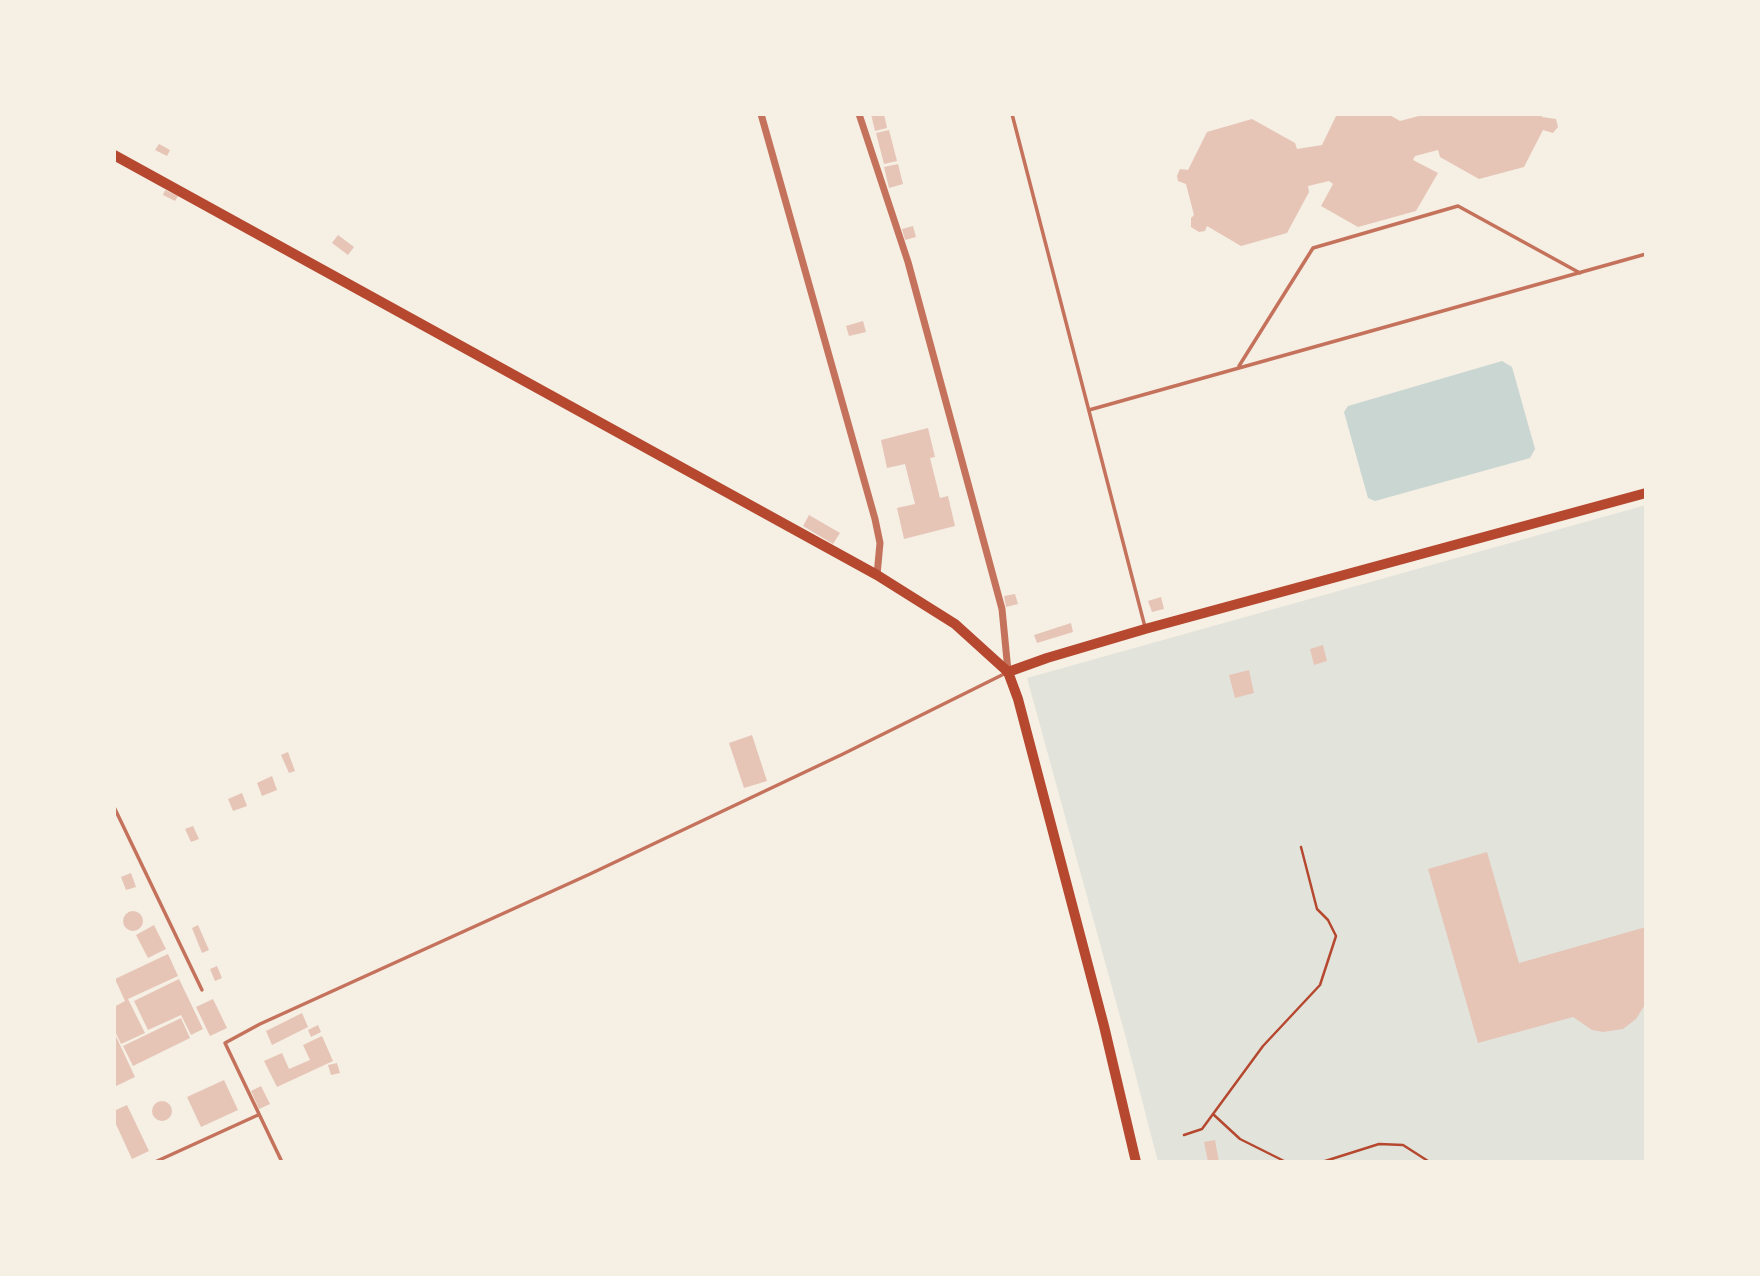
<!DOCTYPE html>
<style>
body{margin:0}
#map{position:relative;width:1760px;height:1276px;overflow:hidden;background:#f6efe4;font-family:"Space Grotesk",sans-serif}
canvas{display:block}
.frame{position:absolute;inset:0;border:116px solid #f6efe4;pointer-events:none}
</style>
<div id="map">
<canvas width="1760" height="1276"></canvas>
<div class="frame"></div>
</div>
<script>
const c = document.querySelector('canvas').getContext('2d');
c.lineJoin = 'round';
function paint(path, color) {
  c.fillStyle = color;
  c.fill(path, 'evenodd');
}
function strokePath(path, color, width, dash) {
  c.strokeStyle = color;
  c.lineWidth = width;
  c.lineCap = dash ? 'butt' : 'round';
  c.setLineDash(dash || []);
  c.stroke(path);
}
const green = new Path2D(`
 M1646,505V1162H1158L1127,1042L1027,678Z`);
const water = new Path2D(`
 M1502,361L1512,367L1535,449L1530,458L1375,501L1368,498L1344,412L1348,406Z`);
const building = new Path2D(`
 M871,114H884L887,128L875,131Z
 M1337,114H1388L1400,121L1426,114H1541L1542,117L1556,119L1558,127L1553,133L1543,130L1524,167L1479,179L1440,157L1438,150L1415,156L1413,160L1438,173L1416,211L1358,227L1321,206L1333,184L1329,181L1308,186L1309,192L1287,233L1241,246L1207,226L1205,231L1199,232L1191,227V218L1194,215L1186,184L1178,181L1177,176L1180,169L1188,170L1207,132L1252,119L1295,143L1297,149L1322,145Z
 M889,130L897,161L884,164L876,133Z
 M159,144L170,150L167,156L155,150Z
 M898,164L903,184L889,188L884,167Z
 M165,190L178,196L175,201L163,195Z
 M913,226L916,237L905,240L902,229Z
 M338,235L354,247L348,255L332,243Z
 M863,321L866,332L849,336L846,326Z
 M928,428L935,457L930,458L940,498L948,496L955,526L904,539L897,508L915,504L905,464L887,468L881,440Z
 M809,515L840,533L833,544L803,526Z
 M1015,594L1018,604L1006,607L1004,596Z
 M1161,597L1164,609L1152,612L1148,601Z
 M1071,623L1073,632L1037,643L1034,635Z
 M1323,645L1327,661L1314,665L1310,649Z
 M1249,670L1254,693L1235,698L1229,675Z
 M752,735L767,781L744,788L729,743Z
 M288,752L295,771L289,773L281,755Z
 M272,776L277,790L262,796L257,783Z
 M242,793L247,806L233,811L228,799Z
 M193,826L199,839L191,842L185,829Z
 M1487,852L1519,963L1646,927V1003L1636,1019L1623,1029L1603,1032L1592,1030L1573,1017L1478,1043L1428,869Z
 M131,873L136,887L126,890L121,877Z
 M123 921a10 10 0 1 1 20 0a10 10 0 1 1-20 0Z
 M154,925L166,949L148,958L136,935Z
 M198,925L209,950L202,953L192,928Z
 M168,954L178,976L128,999L145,1033L121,1044L114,1029V1007L125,1001L115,979Z
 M217,966L222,978L215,981L210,969Z
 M179,979L203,1029L191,1035L181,1015L148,1030L134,1001Z
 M213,999L227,1028L210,1036L196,1007Z
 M302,1013L308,1027L272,1045L266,1031Z
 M181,1018L190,1038L133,1066L123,1046Z
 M318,1025L321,1032L311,1037L308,1030Z
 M114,1032L135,1077L114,1087Z
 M322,1036L333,1061L277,1087L264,1061L282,1053L289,1069L310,1060L303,1045Z
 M337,1063L340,1073L331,1075L328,1065Z
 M224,1080L238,1110L201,1127L187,1097Z
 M261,1086L270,1104L259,1109L251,1091Z
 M152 1111a10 10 0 1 1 20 0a10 10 0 1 1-20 0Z
 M127,1105L149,1151L132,1159L114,1120V1111Z
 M1215,1140L1219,1162H1208L1204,1142Z`);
const path = new Path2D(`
 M1214,1115L1240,1139L1286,1162
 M1184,1135L1202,1129L1263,1046L1320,985L1336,936L1328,920L1317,909L1301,847
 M1322,1162L1379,1144L1403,1145L1428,1161`);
const service = new Path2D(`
 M1012,114L1145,627
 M1239,366L1313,248L1458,206L1580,273
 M1089,410L1646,254
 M114,807L202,990
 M155,1162L258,1115
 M282,1162L225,1043L260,1024L590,874L843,754L1006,673`);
const minor = new Path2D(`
 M761,114L875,519L880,543L877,575
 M859,114L908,262L1002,609L1008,671`);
const secondary = new Path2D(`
 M114,155L877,575L955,624L1008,672L1018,699L1104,1026L1136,1162
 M1008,672L1047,658L1145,629L1646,493`);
paint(green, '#e2e4dc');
paint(water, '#c9d6d2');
paint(building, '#e6c5b7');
strokePath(path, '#b5482f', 2.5);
strokePath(service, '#c5725c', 3.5);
strokePath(minor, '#c5725c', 7);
strokePath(secondary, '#b5482f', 10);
</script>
